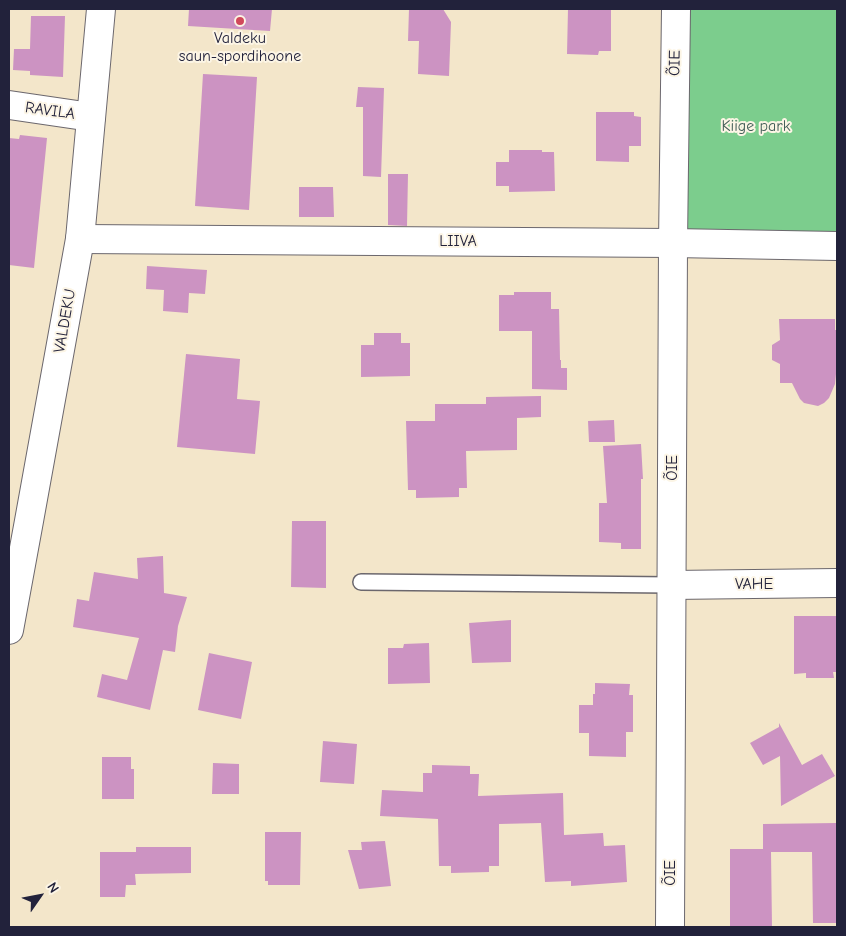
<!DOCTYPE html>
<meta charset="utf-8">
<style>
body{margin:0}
#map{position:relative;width:846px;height:936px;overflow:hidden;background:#f3e6ca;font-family:"Comic Neue",sans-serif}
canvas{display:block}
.frame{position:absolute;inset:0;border:10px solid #22223b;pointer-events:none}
.north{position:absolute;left:15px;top:871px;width:50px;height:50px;-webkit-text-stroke:4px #fcf5e5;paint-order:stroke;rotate:57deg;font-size:14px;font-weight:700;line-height:20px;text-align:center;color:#22223b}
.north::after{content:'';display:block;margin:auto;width:18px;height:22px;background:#22223b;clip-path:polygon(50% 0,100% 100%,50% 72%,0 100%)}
</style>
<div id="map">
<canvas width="846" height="936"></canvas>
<div class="frame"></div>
<div class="north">N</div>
</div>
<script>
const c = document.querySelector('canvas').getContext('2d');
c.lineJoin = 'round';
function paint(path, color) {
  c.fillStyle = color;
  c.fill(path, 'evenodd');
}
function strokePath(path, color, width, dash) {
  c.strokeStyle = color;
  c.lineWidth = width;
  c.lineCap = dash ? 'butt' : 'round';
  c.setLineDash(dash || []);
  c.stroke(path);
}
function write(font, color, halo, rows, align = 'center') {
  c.font = font + ' "Comic Neue",sans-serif';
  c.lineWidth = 4;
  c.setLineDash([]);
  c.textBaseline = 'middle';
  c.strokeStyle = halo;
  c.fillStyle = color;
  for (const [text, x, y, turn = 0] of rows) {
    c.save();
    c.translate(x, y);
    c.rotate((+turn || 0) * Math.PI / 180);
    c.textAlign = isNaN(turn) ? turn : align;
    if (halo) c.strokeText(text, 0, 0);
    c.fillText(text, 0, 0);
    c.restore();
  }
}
const green = new Path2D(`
 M676,9H837V245L673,243Z`);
const building = new Path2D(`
 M189,9H272L270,31L188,26Z
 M409,9H443L451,22L449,76L418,74L419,41H408Z
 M568,9H611V51H599L598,55L567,54Z
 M31,16H65L63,77L30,75V71L13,70L14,49H30Z
 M203,74L257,77L249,210L195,206Z
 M358,87L384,88L381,177L363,176V107H356Z
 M596,112H634V116L641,117V146H629V162L596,161Z
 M20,135L47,138L34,268L9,265V138L19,139Z
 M509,150H542V152H554L555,191L509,192V186H496V162H509Z
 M388,174H408L407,226L388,225Z
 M299,187H333L334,217H299Z
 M147,266L207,270L205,294L189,293L188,313L163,311L164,290L146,289Z
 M514,292H551V309H559L560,360H561V368H567V390L532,389V331H499V295H514Z
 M779,319H835V330H837V374H836L835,384L829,398L824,403L818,406L804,403L800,399L792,383H780V364L772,360V345L780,340Z
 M374,333H401V343H410V376L361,377V345H374Z
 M186,354L240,359L237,399L260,401L255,454L177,447Z
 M541,396V417L517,418V450L466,451L467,488H459V497L416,498V490H408L406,421H435V404H486V397Z
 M614,420L615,442H589L588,421Z
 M641,444L643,479H641V549H621V543L599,542V503H607L603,446Z
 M292,521H326V588L291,587Z
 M163,556L164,593L187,597L178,626L175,652L163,650L150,710L97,697L102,674L127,680L139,638L73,627L77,599L89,601L94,572L138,579L137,558Z
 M794,616H837V672H833L834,678H806V673L794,674Z
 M511,620V662L472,663L469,623Z
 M429,643L430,683L388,684V648H403L404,644Z
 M209,653L252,662L241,719L198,710Z
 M595,683L630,684L629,695H633V732H626V757L589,756V733H579V705H593V694H595Z
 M779,723L802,765L822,754L835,776L781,806L780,756L763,765L750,743L779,727Z
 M323,741L357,744L354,784L320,782Z
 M102,757H131V769H134V799H102Z
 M213,763L239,764V794H212Z
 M432,765L470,766V774H479L478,796L563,793L564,835L603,833L604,846L625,845L627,882L571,886V881L545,882L541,823L499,824V866H489V872L451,873V866H439L438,819L380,816L382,790L423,792V773H432Z
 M837,823V923H813L812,852H771L772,927H730V849H763V824Z
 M265,832H301L300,885H268V881H265Z
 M385,841L391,886L359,889L348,850H362L361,842Z
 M136,847H191V873L135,874L136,885H126L125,897H100V852H136Z`);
const service = new Path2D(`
 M361,582L671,585`);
const minor = new Path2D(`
 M9,105L91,117
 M80,239L673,243L837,246
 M671,585L837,583`);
const tertiary = new Path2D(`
 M9,630L29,521L80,239L101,9
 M670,927L673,243L676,9`);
const markers = [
 [240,21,5,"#d1495b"]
];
const poiNames = [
 ["Valdeku",240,38],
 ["saun-spordihoone",240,56]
];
const streetNames = [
 ["ÕIE",675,63,-89],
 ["RAVILA",50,111,8],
 ["LIIVA",458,241],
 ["VALDEKU",65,321,-80],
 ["ÕIE",672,468,-90],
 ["VAHE",754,584],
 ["ÕIE",670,873,-90]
];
const parkNames = [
 ["Kiige park",756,126]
];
paint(green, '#7ccd8d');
paint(building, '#cc93c2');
strokePath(service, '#6b676d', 18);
strokePath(minor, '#6b676d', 30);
strokePath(tertiary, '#6b676d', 30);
strokePath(service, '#fff', 15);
strokePath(minor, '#fff', 28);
strokePath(tertiary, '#fff', 28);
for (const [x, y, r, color] of markers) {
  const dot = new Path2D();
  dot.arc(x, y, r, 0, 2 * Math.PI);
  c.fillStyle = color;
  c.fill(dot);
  strokePath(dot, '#fcf5e5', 2);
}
write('16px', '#22223b', '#fcf5e5', poiNames);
write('16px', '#22223b', '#fcf5e5', streetNames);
write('16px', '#425e58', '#fcf5e5', parkNames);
</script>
